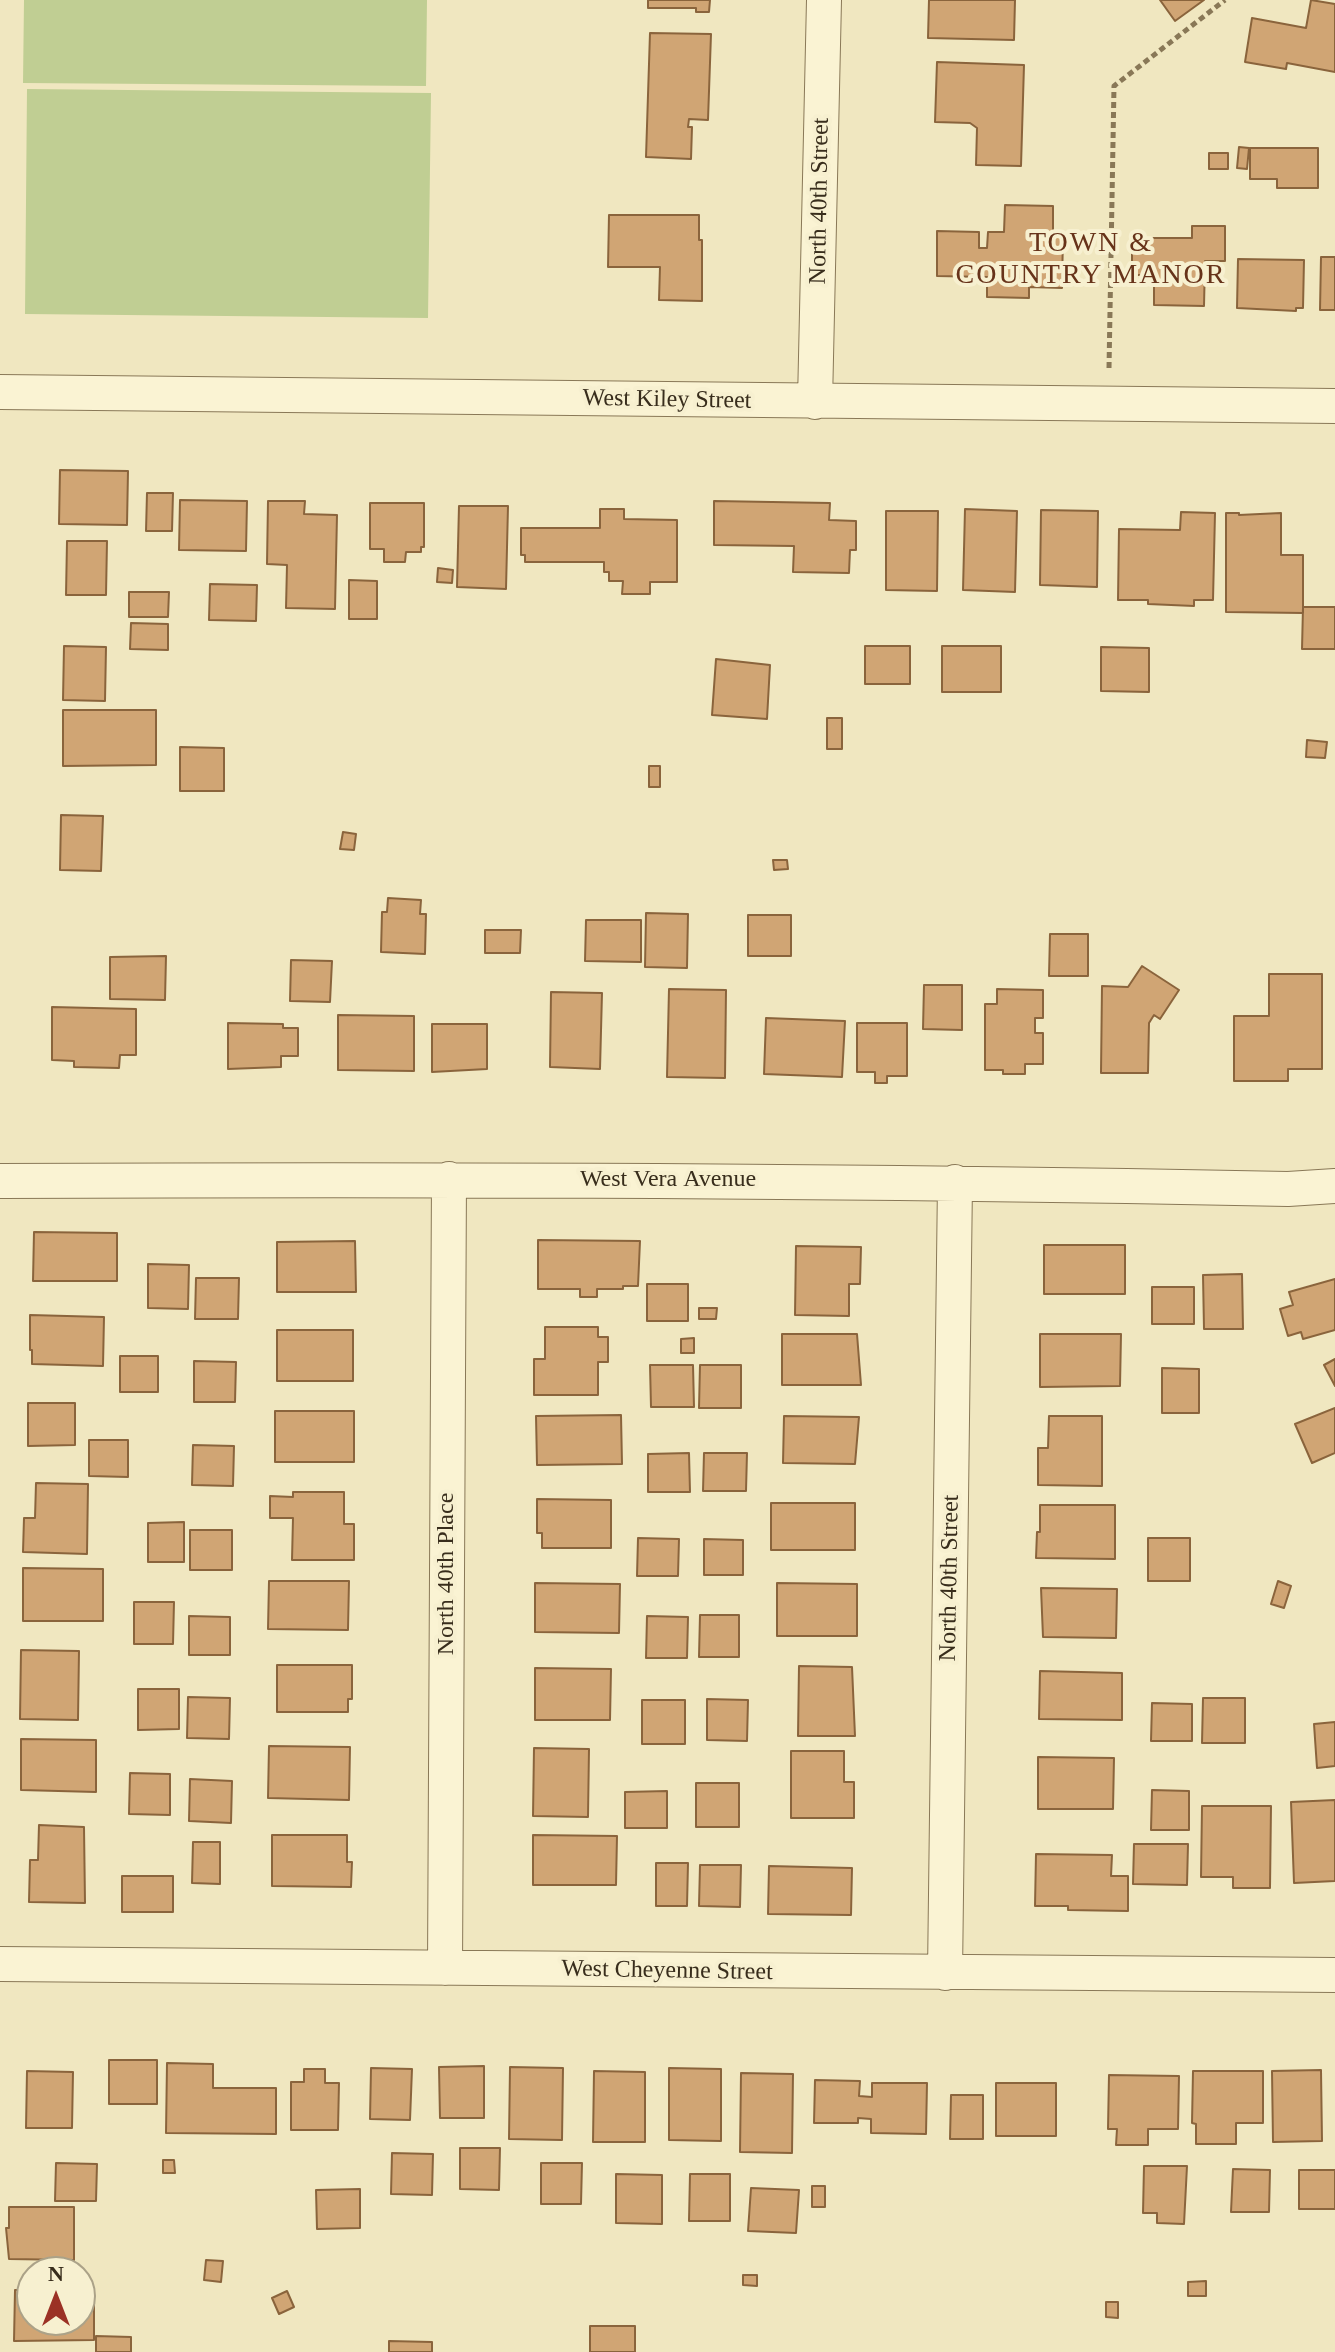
<!DOCTYPE html>
<style>
body{margin:0}
#map{position:relative;width:1335px;height:2352px;overflow:hidden;background:#f0e7c0;font-family:Georgia,serif}
canvas{display:block}
.north{position:absolute;left:16px;top:2256px;width:80px;height:80px;box-sizing:border-box;background:#f7f0d0;border:2px solid #aba288;border-radius:50%;rotate:0deg;font-size:22px;font-weight:700;line-height:32px;text-align:center;color:#382d1c}
.north::after{content:'';display:block;margin:auto;width:28px;height:36px;background:#9b3125;clip-path:polygon(50% 0,100% 100%,50% 72%,0 100%)}
</style>
<div id="map">
<canvas width="1335" height="2352"></canvas>
<div class="north">N</div>
</div>
<script>
const c = document.querySelector('canvas').getContext('2d');
c.lineJoin = 'round';
function paint(path, color) {
  c.fillStyle = color;
  c.fill(path, 'evenodd');
}
function strokePath(path, color, width, dash) {
  c.strokeStyle = color;
  c.lineWidth = width;
  c.lineCap = dash ? 'butt' : 'round';
  c.setLineDash(dash || []);
  c.stroke(path);
}
function write(font, color, halo, rows, align = 'center') {
  c.font = font + ' Georgia,serif';
  c.lineWidth = 8;
  c.setLineDash([]);
  c.textBaseline = 'middle';
  c.strokeStyle = halo;
  c.fillStyle = color;
  for (const [text, x, y, turn = 0] of rows) {
    c.save();
    c.translate(x, y);
    c.rotate((+turn || 0) * Math.PI / 180);
    c.textAlign = isNaN(turn) ? turn : align;
    if (halo) c.strokeText(text, 0, 0);
    c.fillText(text, 0, 0);
    c.restore();
  }
}
const green = new Path2D(`
 M24,0H427L426,86L23,83Z
 M27,89L431,93L428,318L25,314Z`);
const building = new Path2D(`
 M648,0H710L709,12H696V8H648Z
 M929,0H1015L1014,40L928,38Z
 M1160,0H1204L1175,21Z
 M1311,0L1335,4V72L1287,63L1286,69L1245,62L1252,18L1306,28Z
 M650,33L711,34L708,120L689,119L688,127H692L691,159L646,157Z
 M937,62L1024,65L1021,166L976,165L977,128L970,123L935,122Z
 M1239,147L1249,148L1247,169L1237,168Z
 M1250,148H1318V188H1277V179H1250Z
 M1209,153H1228V169H1209Z
 M1005,205L1053,206V234H1063L1062,288L1029,287V298L987,297V277L937,276V231L979,232V248H987L988,232H1004Z
 M609,215H699V240H702V301L659,300L660,267H608Z
 M1192,226H1225V261H1205L1204,306L1154,305V275H1132V238H1192Z
 M1321,257H1335V310H1320Z
 M1238,259L1304,260L1303,308H1296V311L1237,308Z
 M60,470L128,471L127,525L59,524Z
 M147,493H173L172,531H146Z
 M180,500L247,501L246,551L179,550Z
 M268,501H305L304,514L337,515L335,609L286,608L287,565L267,564Z
 M714,501L830,503L829,520L856,521V550H850L849,573L793,572L794,546L714,545Z
 M370,503H424V547H421V552H406L405,562H384V549H370Z
 M459,506H508L506,589L457,587Z
 M600,509H624V519L677,520V582H650V594H622L623,581H609V572H604V562H525V555H521V528H600Z
 M965,509L1017,511L1015,592L963,590Z
 M1041,510L1098,511L1097,587L1040,585Z
 M886,511H938L937,591L886,590Z
 M1181,512L1215,513L1213,600H1194V606L1148,604V600H1118L1119,529L1180,530Z
 M1226,513H1239V515L1281,513V555H1303V613L1226,612Z
 M67,541H107L106,595H66Z
 M438,568L453,570L452,583L437,582Z
 M349,580L377,581V619H349Z
 M210,584L257,585L256,621L209,620Z
 M129,592H169L168,617H129Z
 M1303,607H1335V649H1302Z
 M131,623L168,624V650L130,649Z
 M64,646L106,647L105,701L63,700Z
 M865,646H910V684H865Z
 M942,646H1001V692H942Z
 M1101,647L1149,648V692L1101,691Z
 M716,659L770,665L767,719L712,715Z
 M63,710H156V765L63,766Z
 M827,718H842V749H827Z
 M1307,740L1327,742L1325,758L1306,757Z
 M180,747L224,748V791H180Z
 M649,766H660V787H649Z
 M61,815L103,816L101,871L60,870Z
 M343,832L356,834L354,850L340,849Z
 M773,860H787L788,869L774,870Z
 M388,898L421,900L420,914H426L425,954L381,952L382,912H387Z
 M646,913L688,914L687,968L645,967Z
 M748,915H791V956H748Z
 M586,920H641V962L585,961Z
 M485,930H521L520,953H485Z
 M1050,934H1088V976H1049Z
 M166,956L165,1000L110,999V957Z
 M291,960L332,961L330,1002L290,1001Z
 M1142,966L1179,990L1160,1019L1154,1015L1149,1023L1148,1073H1101L1102,986L1128,987Z
 M1269,974H1322V1069H1288V1081H1234V1016H1269Z
 M924,985H962V1030L923,1029Z
 M669,989L726,990L725,1078L667,1077Z
 M997,989L1043,990V1018H1035V1033H1043V1064H1025V1074H1003V1070H985V1004H997Z
 M551,992L602,993L600,1069L550,1067Z
 M52,1007L136,1009V1055H120L119,1068L74,1067V1061L52,1060Z
 M338,1015L414,1016V1071L338,1070Z
 M766,1018L845,1021L842,1077L764,1074Z
 M228,1023L283,1024V1028H298V1056H281V1067L228,1069Z
 M857,1023H907V1076H887V1083H875V1072H857Z
 M432,1024H487V1069L432,1072Z
 M34,1232L117,1233V1281H33Z
 M538,1240L640,1241L638,1286H623V1289H597V1297H580V1289H538Z
 M355,1241L356,1292H277V1242Z
 M1044,1245H1125V1294H1044Z
 M796,1246L861,1247L860,1284H849V1316L795,1315Z
 M148,1264L189,1265L188,1309L148,1308Z
 M1242,1274L1243,1329H1204L1203,1275Z
 M196,1278H239L238,1319H195Z
 M1335,1279V1330L1303,1339L1301,1332L1288,1336L1280,1309L1293,1305L1289,1292Z
 M647,1284H688V1321H647Z
 M1152,1287H1194V1324H1152Z
 M699,1308H717L716,1319H699Z
 M30,1315L104,1317L103,1366L32,1364V1350H30Z
 M545,1327H598V1337H608V1362H598V1395H534V1359H545Z
 M277,1330H353V1381H277Z
 M782,1334H857L861,1385H782Z
 M1040,1334H1121L1120,1386L1040,1387Z
 M694,1338V1353H681V1339Z
 M120,1356H158V1392H120Z
 M1335,1359V1386L1324,1365Z
 M194,1361L236,1362L235,1402H194Z
 M650,1365H693L694,1407H651Z
 M700,1365H741V1408H699Z
 M1162,1368L1199,1369V1413H1162Z
 M28,1403H75V1445L28,1446Z
 M1335,1408V1453L1312,1463L1295,1424Z
 M275,1411H354V1462H275Z
 M621,1415L622,1464L537,1465L536,1416Z
 M784,1416L859,1417L855,1464L783,1463Z
 M1049,1416H1102V1486L1038,1485V1448H1048Z
 M89,1440H128V1477L89,1476Z
 M193,1445L234,1446L233,1486L192,1485Z
 M689,1453L690,1492H648V1454Z
 M704,1453H747L746,1491H703Z
 M36,1483L88,1484L87,1554L23,1552L24,1518H35Z
 M293,1492H344V1524H354V1560H292L293,1518H270V1496L293,1497Z
 M537,1499L611,1500V1548H542V1533H537Z
 M771,1503H855V1550H771Z
 M1040,1505H1115V1559L1036,1558L1037,1532H1040Z
 M184,1522V1562H148V1523Z
 M190,1530H232V1570H190Z
 M638,1538L679,1539L678,1576H637Z
 M1148,1538H1190V1581H1148Z
 M704,1539L743,1540V1575H704Z
 M23,1568L103,1569V1621H23Z
 M269,1581H349L348,1630L268,1629Z
 M1278,1581L1291,1586L1284,1608L1271,1604Z
 M535,1583L620,1584L619,1633L535,1632Z
 M777,1583L857,1584V1636H777Z
 M1041,1588L1117,1589L1116,1638L1043,1637Z
 M134,1602H174L173,1644H134Z
 M700,1615H739V1657H699Z
 M189,1616L230,1617V1655H189Z
 M647,1616L688,1617L687,1658H646Z
 M21,1650L79,1651L78,1720L20,1719Z
 M277,1665H352V1699H348V1712H277Z
 M799,1666L852,1667L855,1736H798Z
 M535,1668L611,1669L610,1720H535Z
 M1040,1671L1122,1673V1720L1039,1719Z
 M138,1689H179V1729L138,1730Z
 M188,1697L230,1698L229,1739L187,1738Z
 M1203,1698H1245V1743H1202Z
 M707,1699L748,1700L747,1741L707,1740Z
 M642,1700H685V1744H642Z
 M1152,1703L1192,1704V1741H1151Z
 M1335,1722V1766L1317,1768L1314,1724Z
 M21,1739L96,1740V1792L21,1790Z
 M269,1746L350,1747L349,1800L268,1798Z
 M534,1748L589,1749L588,1817L533,1816Z
 M791,1751H844V1782H854V1818H791Z
 M1038,1757L1114,1758L1113,1809H1038Z
 M130,1773L170,1774V1815L129,1814Z
 M190,1779L232,1781L231,1823L189,1821Z
 M696,1783H739V1827H696Z
 M1152,1790L1189,1791V1830H1151Z
 M667,1791V1828H625V1792Z
 M1335,1800V1881L1294,1883L1291,1802Z
 M1202,1806H1271L1270,1888H1233V1877H1201Z
 M39,1825L84,1827L85,1903L29,1902L30,1860H38Z
 M272,1835H347V1862H352L351,1887L272,1886Z
 M533,1835L617,1836L616,1885H533Z
 M193,1842H220V1884L192,1883Z
 M1134,1844H1188L1187,1885L1133,1884Z
 M1036,1854L1112,1855L1111,1876H1128V1911L1068,1910V1906H1035Z
 M656,1863H688L687,1906H656Z
 M700,1865H741L740,1907L699,1906Z
 M769,1866L852,1868L851,1915L768,1914Z
 M122,1876H173V1912H122Z
 M109,2060H157V2104H109Z
 M167,2063L213,2064V2088H276V2134L166,2133Z
 M484,2066V2118H440L439,2067Z
 M510,2067L563,2068L562,2140L509,2139Z
 M371,2068L412,2069L410,2120L370,2119Z
 M669,2068L721,2069V2141L669,2140Z
 M304,2069H325V2083H339L338,2130H291V2082H304Z
 M1321,2070L1322,2141L1273,2142L1272,2071Z
 M27,2071L73,2072L72,2128H26Z
 M594,2071L645,2072V2142H593Z
 M1193,2071H1263V2123H1236V2144H1196V2124L1192,2123Z
 M741,2073L793,2074L792,2153L740,2152Z
 M1109,2075L1179,2076L1178,2129H1148V2145H1116L1117,2129H1108Z
 M815,2080L860,2081L859,2096L872,2097V2083H927L926,2134L871,2133V2119L858,2118V2123H814Z
 M996,2083H1056V2136H996Z
 M951,2095H983V2139H950Z
 M460,2148H500L499,2190L460,2189Z
 M392,2153L433,2154L432,2195L391,2194Z
 M163,2160H174L175,2173H163Z
 M56,2163L97,2164L96,2201H55Z
 M541,2163H582L581,2204H541Z
 M1144,2166H1187L1184,2224L1157,2223V2213H1143Z
 M1233,2169L1270,2170L1269,2212H1231Z
 M1299,2170H1335V2209H1299Z
 M616,2174L662,2175V2224L616,2223Z
 M690,2174H730V2221H689Z
 M812,2186H825V2207H812Z
 M751,2188L799,2190L796,2233L748,2231Z
 M360,2189V2228L317,2229L316,2190Z
 M9,2207H74V2260L9,2259L6,2228H9Z
 M206,2260L223,2261L221,2282L204,2280Z
 M743,2275H757V2286L743,2285Z
 M1206,2281V2296H1188V2282Z
 M15,2290H32V2320H80V2291H94V2340L14,2341Z
 M287,2291L294,2307L279,2314L272,2298Z
 M1106,2302H1118V2318L1106,2317Z
 M590,2326H635V2352H590Z
 M96,2336L131,2337V2352H96Z
 M389,2341L432,2342V2352H389Z`);
const path = new Path2D(`
 M1109,368L1114,86L1225,0`);
const minor = new Path2D(`
 M0,392L1335,406
 M815,402L824,0
 M0,1181C430,1179 859,1180 1288,1189L1335,1186
 M0,1964L1335,1975
 M445,1968L449,1179
 M945,1973L955,1182`);
const streetNames = [
 ["North 40th Street",820,201,-89],
 ["West Kiley Street",667,400,1],
 ["West Vera Avenue",668,1180],
 ["North 40th Place",447,1574,-90],
 ["North 40th Street",950,1578,-89],
 ["West Cheyenne Street",667,1971,1]
];
const quarterNames = [
 ["TOWN &",1091,244],
 ["COUNTRY MANOR",1091,276]
];
paint(green, '#c0ce93');
paint(building, '#d0a574');
strokePath(building, '#8a643c', 2);
strokePath(minor, '#897857', 36);
strokePath(path, '#897857', 5, [6, 4]);
strokePath(minor, '#faf3d3', 34);
write('24px', '#382d1c', '#f7f0d0', streetNames);
c.letterSpacing = '2px';
write('28px', '#67331a', '#f7f0d0', quarterNames);
c.letterSpacing = '0px';
</script>
